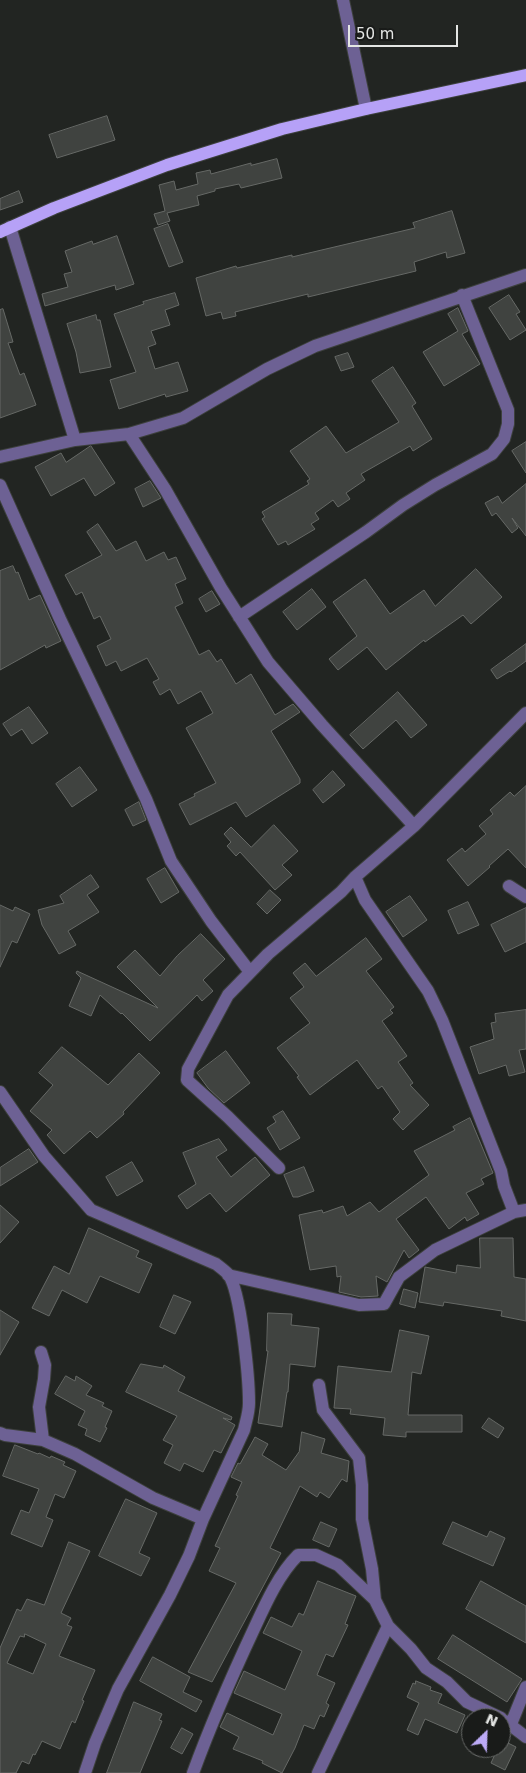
<!DOCTYPE html>
<style>
body{margin:0}
#map{position:relative;width:526px;height:1773px;overflow:hidden;background:#222522;font-family:"DejaVu Sans",sans-serif}
canvas{display:block}
.north{position:absolute;left:461px;top:1708px;width:50px;height:50px;box-sizing:border-box;background:#191b19;border:1px solid #6a6c6a;border-radius:50%;rotate:24deg;font-size:14px;font-weight:700;line-height:20px;text-align:center;color:#e4e6e4}
.north::after{content:'';display:block;margin:auto;width:18px;height:22px;background:#bcaaf6;clip-path:polygon(50% 0,100% 100%,50% 72%,0 100%)}
.scale{position:absolute;left:348px;top:25px;width:110px;height:22px;box-sizing:border-box;border:2px solid #e4e6e4;border-top:0;padding-left:6px;font-size:15px;line-height:18px;white-space:nowrap;color:#e4e6e4;-webkit-text-stroke:4px #191b19;paint-order:stroke}
</style>
<div id="map">
<canvas width="526" height="1773"></canvas>
<div class="north">N</div>
<div class="scale">50 m</div>
</div>
<script>
const c = document.querySelector('canvas').getContext('2d');
c.lineJoin = 'round';
function paint(path, color) {
  c.fillStyle = color;
  c.fill(path, 'evenodd');
}
function strokePath(path, color, width, dash) {
  c.strokeStyle = color;
  c.lineWidth = width;
  c.lineCap = dash ? 'butt' : 'round';
  c.setLineDash(dash || []);
  c.stroke(path);
}
const building = new Path2D(`
 M107,116L115,140L57,158L49,135Z
 M277,159L282,178L241,188L239,184L215,189V191L197,196L199,205L167,213L170,221L158,225L154,214L165,211L159,185L174,181L176,190L198,184L196,173L210,170L211,174L251,163V165Z
 M19,191L23,202L0,210V199Z
 M452,211L465,253L447,258L446,252L414,262L416,271L308,297V294L235,312L236,316L223,319L221,312L206,316L196,278L236,266L237,268L292,255V257L415,228L413,223Z
 M168,224L183,262L169,267L154,229Z
 M117,236L134,284L116,290L115,285L45,306L42,294L68,287L64,274L72,272L65,251L92,241L93,244Z
 M175,293L179,305L165,310L170,325L151,331L156,344L148,347L155,369L178,362L188,391L166,397L165,394L119,409L110,380L136,372L114,314L144,304L143,302Z
 M509,295L520,312L516,314L526,330L510,340L489,308Z
 M458,308L468,331L462,334L480,364L444,386L423,352L458,331L448,314Z
 M3,309L13,342L8,343L20,375L24,373L36,405L0,418V310Z
 M96,315L97,320H100L111,367L80,373L76,352L67,324Z
 M348,353L354,367L341,371L335,357Z
 M393,367L416,403L412,406L432,439L413,451L410,446L361,474L365,480L346,493L350,499L338,507L333,500L315,513L319,519L311,524L315,529L288,545L286,541L278,545L262,519L265,517L262,512L309,484L307,481L310,479L290,451L326,426L346,453L399,422L372,381Z
 M526,442V473L512,451Z
 M91,446L115,483L95,496L84,478L51,496L35,467L61,453L66,462Z
 M150,481L161,498L143,507L135,489Z
 M526,484V536L512,518L518,528L512,533L496,513L492,516L485,503L498,496L502,503Z
 M98,524L116,551L136,541L146,561L164,552L168,560L176,557L186,579L175,584L183,603L175,607L199,655L209,650L217,662L221,659L236,684L251,674L275,715L293,704L300,712L271,731L300,779V783L246,817L236,802L190,825L179,804L195,796L194,794L216,783L186,728L213,713L201,691L178,704L170,689L160,695L153,682L159,679L147,658L121,671L116,661L106,666L97,646L111,639L100,616L94,619L82,592L76,595L65,575L102,555L87,532Z
 M13,566L16,573L18,572L29,600L40,595L61,641L46,648L45,645L0,670V571Z
 M476,569L502,597L471,624L463,615L425,642L424,640L386,670L367,647L338,670L329,659L357,636L333,602L365,579L390,614L424,590L435,606Z
 M312,589L326,607L297,630L283,612Z
 M212,591L220,604L206,612L199,599Z
 M526,644V661L511,672L510,671L497,679L491,670Z
 M398,692L427,725L411,738L396,720L363,749L350,735Z
 M29,707L48,733L32,744L22,729L11,736L3,724Z
 M80,767L97,790L72,807L56,784Z
 M333,771L345,785L323,803L313,790Z
 M526,786V868L508,849L489,866L490,867L468,886L447,860L462,848L465,852L486,834L479,826L493,814L490,810L510,792L514,796Z
 M139,802L146,820L133,826L125,810Z
 M274,825L298,851L282,865L292,875L275,890L240,852L236,856L227,846L231,842L224,834L231,827L251,847Z
 M165,868L179,892L161,903L147,879Z
 M91,875L99,887L87,895L99,912L68,931L76,945L59,954L42,925L38,910L64,903L60,896Z
 M270,890L281,900L267,914L257,904Z
 M410,896L427,920L403,937L386,912Z
 M468,902L479,925L458,934L448,911Z
 M0,905L13,911L15,907L30,914L17,943L12,941L0,967Z
 M526,908V942L505,952L491,925Z
 M201,934L225,959L203,980L213,991L202,1001L197,995L150,1041L122,1013L121,1014L100,995L91,1016L69,1006L81,978L76,973L77,971L158,1008L117,967L135,950L160,976L177,956Z
 M366,938L382,959L366,971L394,1007L390,1010L393,1013L382,1021L407,1056L398,1062L413,1083L410,1085L429,1105L403,1130L393,1119L400,1112L382,1086L378,1089L357,1060L310,1095L297,1077L299,1076L277,1048L310,1023L290,998L304,987L293,973L305,963L316,976Z
 M526,1010V1049L519,1050L525,1072L509,1076L506,1065L479,1074L470,1047L494,1039L491,1023L496,1022L495,1014Z
 M62,1047L108,1085L139,1053L160,1073L123,1112L124,1114L97,1138L90,1131L64,1154L47,1135L52,1130L30,1111L53,1085L39,1073Z
 M226,1051L250,1083L224,1103L208,1088L197,1073Z
 M283,1111L300,1138L280,1150L267,1128L276,1122L273,1117Z
 M470,1118L493,1173L481,1179L484,1184L466,1193L479,1214L467,1221L465,1217L449,1229L426,1197L396,1219L419,1250L409,1258L404,1250L387,1282L376,1276L378,1296L361,1297L339,1292L341,1276L337,1277L336,1266L310,1270L299,1215L322,1210L323,1213L343,1206L347,1216L370,1202L379,1212L429,1175L414,1151L455,1130L453,1127Z
 M219,1139L227,1150L216,1157L231,1177L255,1157L270,1175L226,1212L210,1193L187,1209L178,1196L196,1184L183,1153Z
 M29,1149L38,1162L0,1186V1168Z
 M132,1162L143,1181L117,1196L106,1177Z
 M304,1167L314,1191L298,1197H293L284,1175Z
 M0,1205L19,1222L0,1243Z
 M89,1228L139,1251L136,1257L152,1264L139,1293L100,1276L87,1303L62,1290L49,1316L32,1308L54,1266L69,1274Z
 M480,1238H513L514,1277L526,1279V1321L501,1316L502,1311L444,1302L443,1306L419,1302L425,1267L456,1273L457,1265L480,1268Z
 M404,1289L418,1293L415,1308L400,1304Z
 M174,1295L191,1302L175,1334L160,1327Z
 M0,1310L19,1322L0,1355Z
 M268,1313L292,1314L291,1325L319,1328L315,1367L290,1364L288,1392H287L282,1427L258,1423L268,1351H267Z
 M400,1330L429,1336L421,1374L412,1372L408,1415H462V1432H406V1437L383,1435L385,1418L350,1414L351,1409L334,1408L338,1366L391,1372Z
 M141,1364L163,1368L164,1365L185,1377L178,1391L232,1417L231,1420L223,1418L235,1425L221,1453L214,1450L203,1472L184,1463L180,1471L164,1463L173,1445L163,1440L177,1416L126,1392Z
 M66,1376L75,1381L76,1376L92,1386L86,1395L104,1403L102,1406L112,1411L105,1427L107,1428L100,1442L85,1435L87,1429L78,1425L85,1411L55,1394Z
 M489,1418L504,1428L498,1438L482,1428Z
 M302,1432L325,1439L321,1453L349,1461L347,1482L342,1479L329,1498L320,1492L317,1497L300,1486L270,1548L281,1553L212,1682L188,1672L236,1583L209,1571L220,1548L215,1546L238,1496L236,1495L242,1482L231,1477L238,1463L240,1464L255,1437L268,1444L262,1455L286,1470L299,1452Z
 M15,1445L38,1454L39,1453L50,1458L51,1456L65,1462L63,1465L76,1471L64,1498L55,1494L46,1517L53,1520L42,1547L11,1534L21,1510L29,1513L39,1489L3,1476Z
 M126,1499L157,1513L139,1553L150,1558L141,1576L99,1556Z
 M321,1522L337,1529L329,1547L313,1540Z
 M453,1522L487,1537L490,1531L505,1538L493,1566L443,1544Z
 M69,1542L90,1551L61,1613L71,1618L67,1625L72,1627L59,1656L95,1670L82,1700L84,1701L75,1723L72,1721L60,1749L42,1741L35,1755L33,1754L29,1764L22,1761L16,1773H0V1648L17,1609L21,1611L27,1599L44,1605ZM25,1634L46,1644L33,1674L7,1663L20,1636L24,1637Z
 M318,1581L356,1596L345,1624L348,1625L333,1657L326,1654L317,1675L335,1683L326,1703L329,1705L324,1717L320,1715L314,1729L304,1725L295,1748L282,1773L262,1763L263,1761L233,1749L239,1737L220,1727L227,1713L273,1735L282,1714L234,1693L244,1671L285,1690L302,1651L263,1633L271,1617L292,1627L299,1613L303,1615Z
 M481,1581L526,1606V1643L466,1609Z
 M453,1635L522,1679L507,1702L438,1659Z
 M153,1657L190,1677L183,1692L202,1701L196,1712L140,1681Z
 M416,1681L431,1687L430,1690L442,1694L438,1703L465,1715L457,1733L425,1719L418,1735L407,1730L419,1703L407,1697L413,1683L415,1684Z
 M134,1702L162,1714L159,1720L162,1721L140,1773H107Z
 M182,1728L193,1734L182,1754L171,1748Z
 M502,1740L516,1747L505,1770L491,1763L498,1748H501Z`);
const minor = new Path2D(`
 M343,0L366,109
 M10,227L75,440
 M129,434L165,489L221,588L268,662L322,725L414,826
 M0,457L75,440L129,434L183,418L267,369L315,346L526,275
 M0,485L60,619L146,799L171,861L211,921L250,972
 M239,617L366,532L403,505L435,485L492,454L504,439L508,424V410L462,295
 M355,877L365,900L428,991L442,1020L501,1171L504,1186L514,1212
 M509,886L526,897
 M0,1092L44,1156L91,1210L216,1264C220,1267 224,1270 228,1274C241,1290 249,1380 249,1403C249,1413 246,1421 244,1430L203,1519L189,1556L170,1595L118,1689L95,1743L85,1773
 M279,1168L228,1117L187,1080L188,1069L228,995L268,954L341,892L355,877L414,826L526,713
 M228,1275L359,1305L384,1304L399,1277L435,1250L514,1212L526,1210
 M41,1352L45,1365L44,1379L39,1407L43,1440
 M319,1385L323,1410L359,1458L362,1485V1519L372,1569L375,1600
 M0,1433L5,1435L43,1440L75,1454L153,1498L203,1519
 M505,1721L526,1737
 M511,1724L526,1687
 M193,1773C211,1724 231,1678 253,1631C265,1605 278,1575 298,1555H316L338,1565L375,1600L388,1626L411,1649L426,1668L447,1682L467,1702L501,1718
 M318,1773L388,1626`);
const major = new Path2D(`
 M0,232L54,208L167,165L282,129L366,109L526,75`);
paint(building, '#404340');
strokePath(building, '#666966', 1);
strokePath(minor, '#3d403d', 14);
strokePath(major, '#3d403d', 14);
strokePath(minor, '#6d6194', 12);
strokePath(major, '#b6a1f7', 12);
</script>
